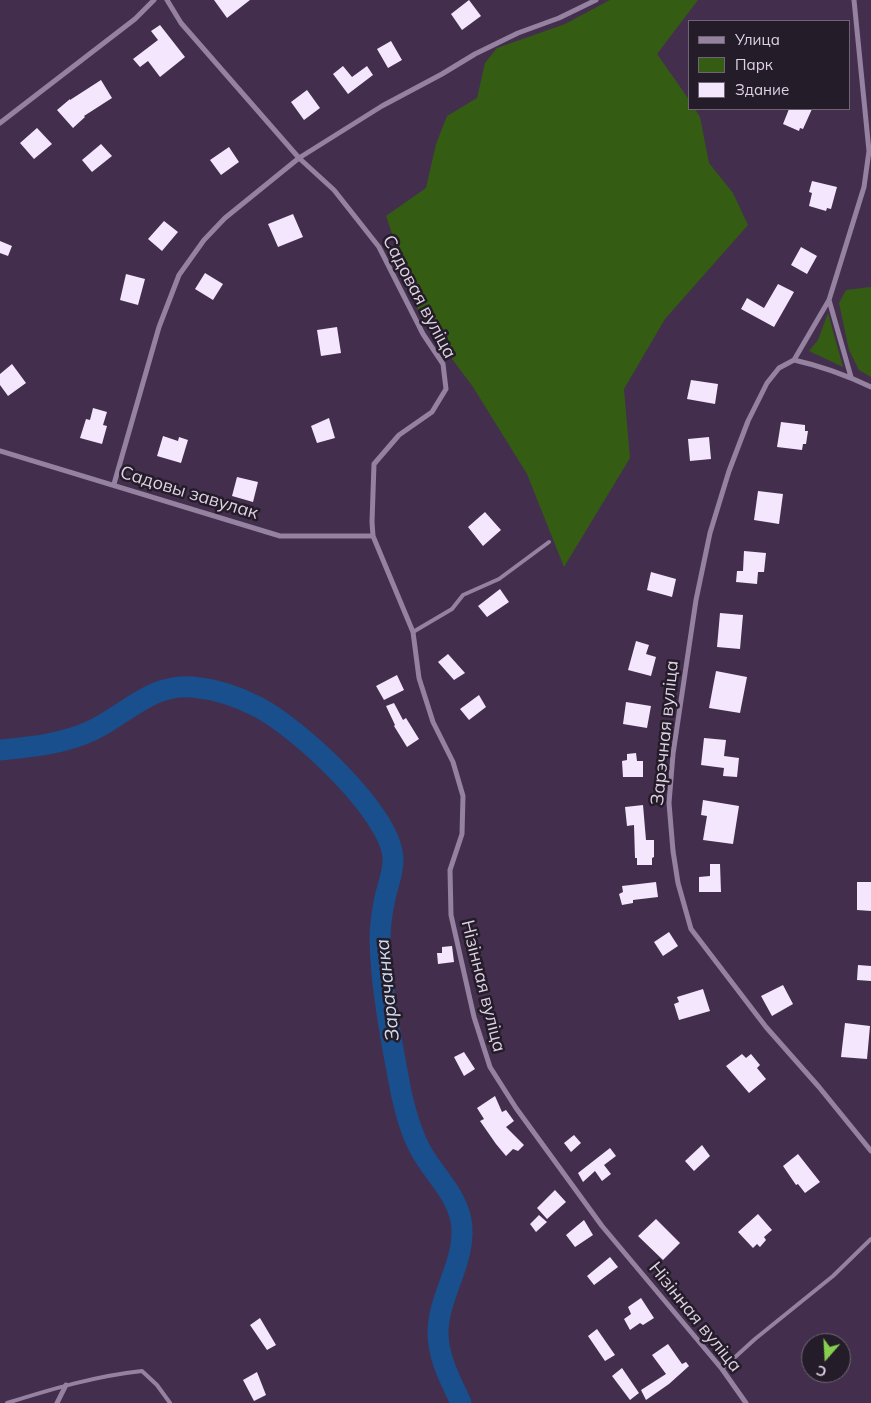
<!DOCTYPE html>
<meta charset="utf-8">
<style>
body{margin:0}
#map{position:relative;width:871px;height:1403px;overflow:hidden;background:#432f4d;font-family:Mulish,sans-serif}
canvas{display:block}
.legend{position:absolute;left:688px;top:20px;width:162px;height:90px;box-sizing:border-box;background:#251c29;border:1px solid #6f6574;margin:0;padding:6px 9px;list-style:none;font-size:15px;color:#ded2e4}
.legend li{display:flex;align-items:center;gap:10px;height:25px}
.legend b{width:25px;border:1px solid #6f6574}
.north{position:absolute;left:801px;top:1333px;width:50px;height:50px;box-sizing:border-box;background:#251c29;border:1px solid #6f6574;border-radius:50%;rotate:199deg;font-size:14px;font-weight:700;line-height:20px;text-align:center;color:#ded2e4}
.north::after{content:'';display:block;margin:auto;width:18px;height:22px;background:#85cf4d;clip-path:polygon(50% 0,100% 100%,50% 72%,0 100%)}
</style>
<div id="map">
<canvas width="871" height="1403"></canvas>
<ul class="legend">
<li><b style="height:6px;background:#9581a0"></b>Улица</li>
<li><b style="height:14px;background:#345c13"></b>Парк</li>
<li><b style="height:14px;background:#f4e6fc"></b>Здание</li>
</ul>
<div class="north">С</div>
</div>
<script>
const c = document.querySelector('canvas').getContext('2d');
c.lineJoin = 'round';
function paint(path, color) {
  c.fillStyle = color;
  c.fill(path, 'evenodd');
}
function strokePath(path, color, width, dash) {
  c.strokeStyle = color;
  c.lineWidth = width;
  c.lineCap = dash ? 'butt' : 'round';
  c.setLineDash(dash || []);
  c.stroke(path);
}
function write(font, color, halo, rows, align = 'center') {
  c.font = font + ' Mulish,sans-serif';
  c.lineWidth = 5;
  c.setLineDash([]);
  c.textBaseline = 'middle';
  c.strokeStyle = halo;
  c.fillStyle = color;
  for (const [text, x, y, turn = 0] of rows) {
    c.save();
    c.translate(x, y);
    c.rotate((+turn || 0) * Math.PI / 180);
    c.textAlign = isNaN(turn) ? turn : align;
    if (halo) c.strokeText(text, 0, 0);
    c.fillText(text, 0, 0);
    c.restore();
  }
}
const green = new Path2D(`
 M610,0H698L657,54L690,101V109H695L700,117L709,163L733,193L748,225L665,319L624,389L630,458L564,567L527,474L473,387L420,316L386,216L426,188L436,144L447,116L477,98L485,63L497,48L565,24Z
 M871,287V377L859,370L849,350L839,303L846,290Z
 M828,313L843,367L809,351L818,340Z`);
const river = new Path2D(`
 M0,750C31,747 64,744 93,730C126,714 153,683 192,687C216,689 237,696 258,707C297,727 389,811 393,857C394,871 388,884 385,898C382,912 380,926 380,940C381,989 392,1044 401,1092C406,1114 412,1137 424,1156C437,1177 456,1195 461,1220C468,1260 438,1294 438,1333C438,1358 451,1381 461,1403`);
const building = new Path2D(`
 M214,0H250L227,18Z
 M469,0L481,16L462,30L451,14Z
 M160,25L185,57L160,77L148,61L140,67L133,59L158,40L151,31Z
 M391,41L402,60L388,68L377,49Z
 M343,66L352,77L367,66L373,75L348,94L333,74Z
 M101,80L112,98L84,116L85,117L73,128L57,110L70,99V100Z
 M307,90L320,108L304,120L291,102Z
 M789,109H812L803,129L800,128L799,131L783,124Z
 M37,128L52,144L34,159L20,143Z
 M101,144L112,156L92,172L82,160Z
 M229,147L239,162L221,175L210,160Z
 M812,181L837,187L831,209L827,208L826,211L809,206L812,193L809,192Z
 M293,214L303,237L278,247L268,224Z
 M164,221L178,232L162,251L148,239Z
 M0,241L12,246L8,256L0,253Z
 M801,247L817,256L807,274L791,265Z
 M205,273L223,284L213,300L195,289Z
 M126,274L145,279L138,305L120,300Z
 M778,284L794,292L774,327L741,309L747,298L764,308Z
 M337,327L341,353L321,356L317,330Z
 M12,364L26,383L8,396L0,385V374Z
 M691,380L718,384L715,404L687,399Z
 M93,408L107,412L103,425L107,426L102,444L80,438L86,419L90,420Z
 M329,418L335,438L317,443L311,426Z
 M781,422L805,425V431H808L806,444H803L802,450L777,447Z
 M163,436L178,441L179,437L188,440L181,463L157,456Z
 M709,437L711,459L690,461L688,439Z
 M237,477L258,482L253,502L232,496Z
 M758,491L783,494L779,524L754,520Z
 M485,512L501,530L483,546L468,527Z
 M744,551L766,553L764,572H758L757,584L736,582L737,571H743Z
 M651,572L676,579L672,597L647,590Z
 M500,589L509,602L487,617L478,606Z
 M720,613L743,615L740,649L717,647Z
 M636,641L649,645L646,654L656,657L651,676L628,670Z
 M448,654L465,673L454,680L438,662Z
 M716,671L747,677L740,713L709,708Z
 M397,675L404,690L384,700L376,686Z
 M479,695L486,707L469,720L460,709Z
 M626,702L651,706L647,728L623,724Z
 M394,703L403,720L406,718L419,739L407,747L394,726L395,725L386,706Z
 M704,738L726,740L724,756L739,758L737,777L723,776L724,768L701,765Z
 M636,753L637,761H643V777H623L622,761L627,760V754Z
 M703,800L739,806L733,844L703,840L707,816L701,815Z
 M643,805L646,840H654V857L652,858V865H637V858H635L634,825L627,826L625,807Z
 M710,864H720L721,892H699V877L710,876Z
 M656,882L658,897L633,900V903L622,905L619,894L623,892L622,886Z
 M857,882H871V911L857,910Z
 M669,932L678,946L663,956L654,942Z
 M452,946L454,962L438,964L437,953H442V947Z
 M858,965L871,966V981L857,980Z
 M783,985L793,1004L772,1016L761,996Z
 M703,989L710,1011L679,1020L674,1004L679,1002L677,997Z
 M845,1023L870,1026L867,1059L841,1057Z
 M464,1052L475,1069L464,1076L454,1057Z
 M742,1054L746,1058L751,1054L760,1065L757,1068L766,1079L749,1093L726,1066Z
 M495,1096L502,1112L506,1110L514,1121L506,1127L524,1145L518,1151L513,1149L506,1156L496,1144L480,1121L484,1119L477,1108Z
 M574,1135L581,1143L571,1152L564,1143Z
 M702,1145L710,1156L694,1171L685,1161Z
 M610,1148L616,1156L604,1165L611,1174L602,1181L595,1171L583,1182L578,1173Z
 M798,1154L820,1182L805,1193L798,1184L796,1185L783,1166Z
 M555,1190L566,1202L547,1219L537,1208Z
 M758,1214L772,1230L764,1237L766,1240L760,1247L757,1244L753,1248L738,1232Z
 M539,1215L547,1222L536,1232L530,1224Z
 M656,1219L680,1243L663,1260L638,1236Z
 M584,1220L593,1235L575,1247L566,1235Z
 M610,1257L618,1267L594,1285L587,1276Z
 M641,1298L654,1318L643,1325L640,1323L630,1330L624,1319L631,1314L628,1307Z
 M260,1318L276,1345L267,1350L250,1325Z
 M597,1329L615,1355L605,1361L588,1336Z
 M668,1344L682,1364L686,1362L689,1366L669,1384L646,1400L641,1390L666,1374L652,1355Z
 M622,1368L639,1393L630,1400L612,1376Z
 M257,1372L266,1395L254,1401L243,1380Z`);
const service = new Path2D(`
 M413,632L452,609L463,595L499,579L549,542
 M722,1369L755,1339L833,1276L871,1239
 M7,1403C52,1389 95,1376 142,1371L157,1385L170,1403`);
const minor = new Path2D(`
 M167,0L181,23L299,158L334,190L379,247L423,334L443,364L446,389L432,412L399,435L374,464L372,522L373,536L413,632L419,678L433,722L453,762L463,796L462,834L450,870L451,915L474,1017L490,1067L516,1108L602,1226L722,1369L746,1403
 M0,123L135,19L154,0
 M829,300L864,187L869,151L854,0
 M794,360L829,300L851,377
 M871,387C846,375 821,366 794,360L779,368L767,383L748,421L729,471L710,533L696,600L673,754L669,803L673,851L678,883L691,929L766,1027L819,1087L871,1151
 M0,451L280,536H373
 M114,484L159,327L179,275L204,240L225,218L299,158L382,106L442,74L475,54L518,33L559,18L596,0
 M57,1403L66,1385`);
const streetNames = [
 ["Садовая вуліца",419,297,62],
 ["Садовы завулак",189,493,17],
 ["Зарэчная вуліца",665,733,-84],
 ["Нізінная вуліца",483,986,76],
 ["Нізінная вуліца",695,1317,51]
];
const waterNames = [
 ["Зарачанка",388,990,-96]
];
paint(green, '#345c13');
strokePath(river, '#184f8c', 21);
paint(building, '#f4e6fc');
strokePath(service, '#9581a0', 4);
strokePath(minor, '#9581a0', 5);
write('18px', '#ded2e4', '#251c29', streetNames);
write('italic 19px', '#cedcee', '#251c29', waterNames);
</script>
